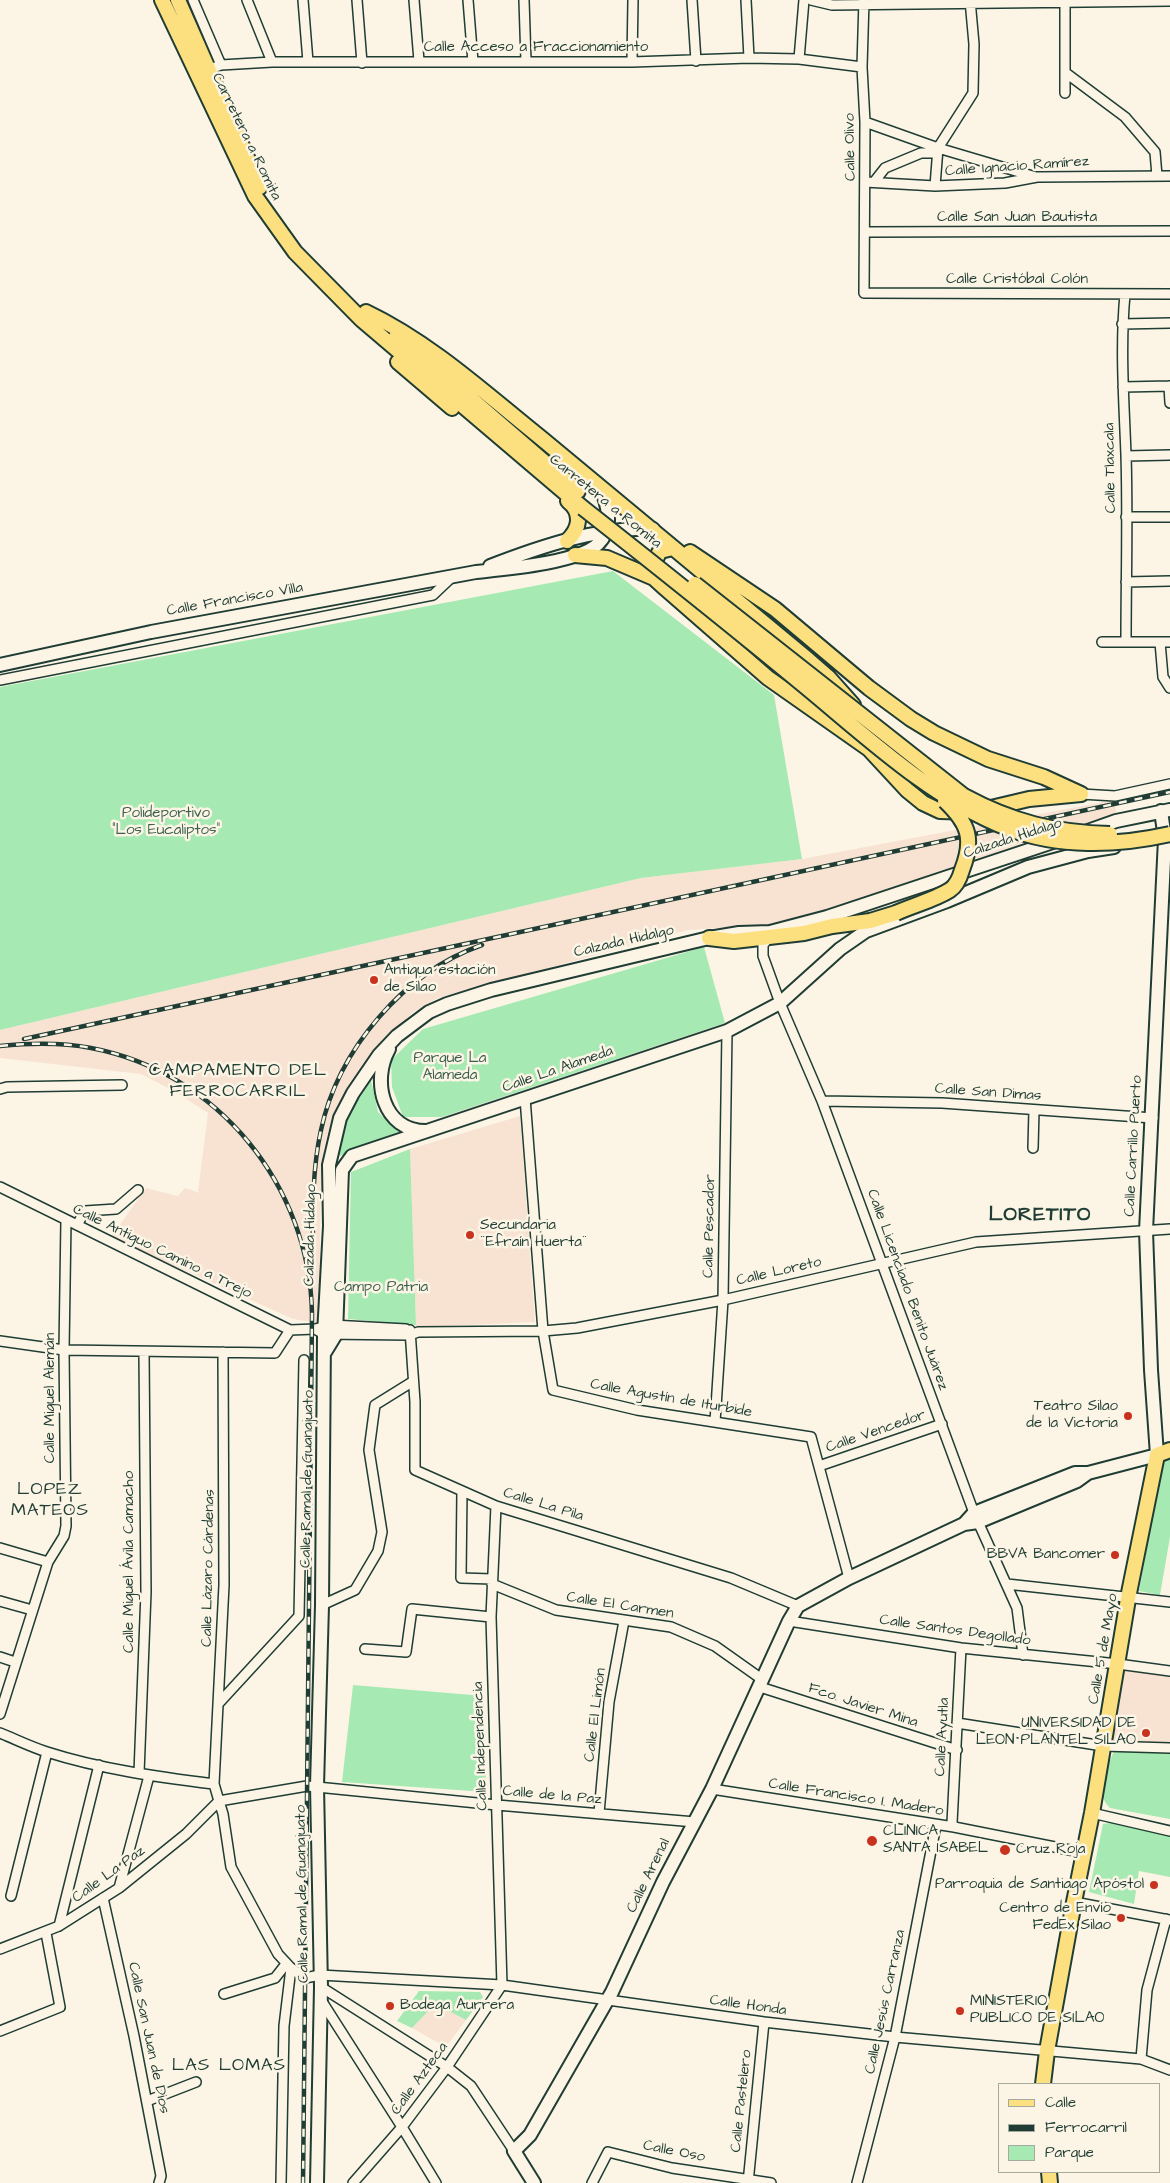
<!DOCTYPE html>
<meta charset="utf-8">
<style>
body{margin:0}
#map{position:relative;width:1170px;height:2183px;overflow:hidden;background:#fcf5e5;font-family:"Architects Daughter",sans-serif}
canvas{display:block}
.legend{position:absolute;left:998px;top:2083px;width:162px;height:90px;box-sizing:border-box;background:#fcf5e5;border:1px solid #a4ab9e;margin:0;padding:6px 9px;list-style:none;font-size:15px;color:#1f3d34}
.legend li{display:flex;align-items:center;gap:10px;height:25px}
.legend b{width:25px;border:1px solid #a4ab9e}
</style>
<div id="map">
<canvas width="1170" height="2183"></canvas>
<ul class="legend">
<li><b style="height:6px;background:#fce080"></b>Calle</li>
<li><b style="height:6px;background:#1f3d34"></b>Ferrocarril</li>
<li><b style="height:14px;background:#a7e9b2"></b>Parque</li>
</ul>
</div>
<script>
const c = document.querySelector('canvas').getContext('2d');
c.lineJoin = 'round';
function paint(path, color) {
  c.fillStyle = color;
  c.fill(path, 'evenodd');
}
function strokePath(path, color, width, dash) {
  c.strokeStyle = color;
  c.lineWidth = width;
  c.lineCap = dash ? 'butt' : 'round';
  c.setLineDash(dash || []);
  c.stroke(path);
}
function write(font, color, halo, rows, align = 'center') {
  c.font = font + ' "Architects Daughter",sans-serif';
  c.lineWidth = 5;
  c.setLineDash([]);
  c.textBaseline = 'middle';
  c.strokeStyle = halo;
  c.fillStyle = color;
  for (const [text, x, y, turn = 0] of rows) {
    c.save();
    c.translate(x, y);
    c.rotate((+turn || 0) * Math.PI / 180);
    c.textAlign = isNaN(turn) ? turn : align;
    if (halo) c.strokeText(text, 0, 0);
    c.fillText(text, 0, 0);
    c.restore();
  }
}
const built = new Path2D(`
 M1114,800L1117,816L875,896L773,924L688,930L438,998L413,1012L385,1038L360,1070L343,1096L331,1121L324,1148L321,1175L319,1323L293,1319L111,1237L146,1188L178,1196L185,1188L200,1193L198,1191L208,1113L174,1091L141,1074L0,1058V1030L641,878L802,859Z
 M520,1116L535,1322L416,1327L410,1149Z
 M1119,1667L1170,1676V1744L1104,1740Z
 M435,2004L466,2020L446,2047L412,2028Z`);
const green = new Path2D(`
 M613,571L774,695L802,859L641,878L0,1030V687Z
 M704,947L725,1023L442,1117H403L392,1087L391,1060L423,1029Z
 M371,1080L378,1112L404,1136L336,1157L345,1120Z
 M410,1149L416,1325L348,1319L351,1172Z
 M1170,1458V1537L1160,1595L1139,1591L1161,1470L1165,1461Z
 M353,1685L484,1696L486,1792L342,1782Z
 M1115,1750H1170V1819L1110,1808C1106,1804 1103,1800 1103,1794C1104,1781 1108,1761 1115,1750Z
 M1116,1822L1170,1835V1877L1139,1871L1134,1904L1089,1892L1103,1824Z
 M419,1991L480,1992L483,1997L466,2020L435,2004L412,2028L397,2021Z`);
const street = new Path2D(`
 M193,0L221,65
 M247,0L272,62
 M303,0L308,62
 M357,0L362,63
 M414,0L419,61
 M468,0L473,62
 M524,0L526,61
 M692,0L696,61
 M746,0L749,58
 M811,0L832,5L1170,1
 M864,0L862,67L865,122L864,293L1170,294
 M1065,0V93
 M799,59L804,0
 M632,62L633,0
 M210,69L221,65L272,62H632L749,58L799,59L862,67
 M1066,73L1125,117L1155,152L1157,176
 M865,122L938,148L1036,177
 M865,182L935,186L1005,183L1037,177L1170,176
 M874,182L885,168L921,153H936
 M935,186L938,148L973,93L974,44L970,0
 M865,232L1170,231
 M1125,294C1120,348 1124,401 1126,455C1128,517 1126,580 1126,642
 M1122,324L1170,323
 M1169,386L1170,403
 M1123,387L1170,386
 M1126,456L1170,455
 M1126,517H1170
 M1126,582L1170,581
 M1102,642H1170
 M1160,642L1163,677L1170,688
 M0,680L433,595L452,577
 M1081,794L1115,796L1170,784
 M769,937L763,945V956L780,1003L822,1101L974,1513L1017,1608L1023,1655
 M0,1089L7,1087L122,1085
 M525,1098L543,1331L553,1390L637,1410L811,1437L849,1578
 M822,1101L942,1103L1153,1118
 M1033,1148L1034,1110
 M0,1187L290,1330L315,1329L319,1328
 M77,1225L85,1211L116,1209L138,1190
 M332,1325L406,1329
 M315,1329L324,1334L410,1335L418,1332L543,1331L577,1328L723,1300L976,1242L1170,1229
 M410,1330L415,1402V1470L496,1506L731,1578L798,1606
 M0,1341L64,1350L275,1353L290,1330
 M223,1352L224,1585L214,1784L219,1801L307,1786L497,1805L695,1822
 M715,1422L723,1300L727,1031
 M819,1466L942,1424
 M462,1491L461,1578L492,1579
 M0,1548L48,1562
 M492,1584L556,1610L671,1627L715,1646L763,1680
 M1007,1584L1170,1602
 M0,1601L32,1610
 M322,1605L355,1590L378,1551L382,1532L369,1450L375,1405L412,1382
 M789,1621L961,1648L1118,1664L1170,1671
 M365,1649L406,1652L412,1609L491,1617
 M0,1657L15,1662
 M760,1687L957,1750
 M219,1703L299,1616L304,1360
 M0,1714L48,1562L64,1536L66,1526L64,1350L66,1220
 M957,1723L1103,1746L1170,1748
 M0,1733C15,1739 31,1747 47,1752C100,1769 158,1777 214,1784
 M139,1773L146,1592L144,1352
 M712,1789L954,1827L1085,1853
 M599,1813L609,1702L624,1621
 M1092,1813L1170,1831
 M954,1827L952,1823L961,1648
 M119,1888L149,1776
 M11,1896L47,1752
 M103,1898L134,2036L161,2176L159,2183
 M1074,1902L1170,1920
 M59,1926L99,1765
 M0,1949L59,1926L119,1888L186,1834L219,1801L223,1814L231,1867L278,1954L291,1968L305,1978L320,1975L502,1985L764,2022L895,2037L1141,2059L1170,2070
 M321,1987L447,2067L471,2086L514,2151
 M224,1994L275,1978L286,1964
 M321,2000L402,2127L436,2183
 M0,2031L60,2007L46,1933
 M1141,2059L1147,1990L1166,1919
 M147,2101L196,2082
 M281,2183L284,2026L291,1968
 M353,2183L402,2127L447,2067L502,1985L491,1617L496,1506
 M592,2183L608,2152L672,2168L771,2183
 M748,2183L764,2022
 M857,2183L895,2037L936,1825`);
const secondary = new Path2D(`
 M490,566C539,547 600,526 653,529
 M0,665L151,632L476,572C504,569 578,563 598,544C614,529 608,504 600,487
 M1085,832L1116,821L1170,810
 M389,1049C371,1081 383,1131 426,1131
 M325,1352L336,1334L342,1170L352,1156L727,1031L780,1003L840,949L866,931L947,901L1028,867L1088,851L1114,847
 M964,1524L974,1513L1075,1473H1088L1157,1455L1151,1370L1146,1231L1165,839L1161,811
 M317,2183L321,1987L317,1786L322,1605L324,1334L330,1226L329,1165L340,1118L353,1093L379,1055L397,1036L429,1012L447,1004L491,990L709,938L739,933L770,932L827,917L1059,840
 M534,2183L514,2151L530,2135L612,1992L663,1882L712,1789L789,1621L798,1606L849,1578L964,1524L978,1522L1077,1481L1088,1473`);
const primary = new Path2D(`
 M162,0L255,196L295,252L362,320L583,508
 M178,0L260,187
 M366,312C431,343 486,394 541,438C630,511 718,585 806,658L828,677L853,705
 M396,337L433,366L578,491
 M398,362L452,408
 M567,541C580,529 583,513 568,501
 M690,552L775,609L869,688L911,719L934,733L988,759L1044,777L1081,794
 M575,555L607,558L654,578L665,588L673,592
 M652,573V566L660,551L673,548
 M665,588L768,678L869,749L907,790L923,803L940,811L974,812L1029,799L1081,794
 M709,938L734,941L804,933L832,926L870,921L896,913
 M1043,2084L1047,2051L1074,1902L1092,1813L1129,1593L1157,1455L1170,1450
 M1049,2172L1050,2183`);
const rail = new Path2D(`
 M24,1039L1170,792
 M0,1046C30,1043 60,1042 91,1048C218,1072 310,1186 312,1314L303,2183
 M313,1267C313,1221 311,1175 321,1130C338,1050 404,972 482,945`);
const primaryBridge = new Path2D(`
 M583,508C658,567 733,627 806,687C869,739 931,798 1007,828C1058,848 1117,846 1170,834
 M695,584L964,796C1012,822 1056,833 1110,834
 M896,913C914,905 934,900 950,890C956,886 960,877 962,870C974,839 969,824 945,801`);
const markers = [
 [374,980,5,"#c8321e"],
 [470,1235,5,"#c8321e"],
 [1128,1416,5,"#c8321e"],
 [1115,1555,5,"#c8321e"],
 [1146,1733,5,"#c8321e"],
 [872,1841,6,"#c8321e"],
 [1005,1850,6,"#c8321e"],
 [1154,1885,5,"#c8321e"],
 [1121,1918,5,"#c8321e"],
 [390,2006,5,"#c8321e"],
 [960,2011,5,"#c8321e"]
];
const streetNames = [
 ["Calle Acceso a Fraccionamiento",536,48],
 ["Carretera a Romita",246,137,64],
 ["Calle Olivo",851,147,-91],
 ["Calle Ignacio Ramírez",1017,167,-4],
 ["Calle San Juan Bautista",1017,218],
 ["Calle Cristóbal Colón",1017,280],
 ["Calle Tlaxcala",1111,468,-91],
 ["Carretera a Romita",605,502,39],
 ["Calle Francisco Villa",235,600,-10],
 ["Calzada Hidalgo",1013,839,-18],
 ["Calzada Hidalgo",624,942,-13],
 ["Calle La Alameda",558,1070,-19],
 ["Calle San Dimas",988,1093,4],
 ["Calle Carrillo Puerto",1134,1146,-87],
 ["Calle Pescador",710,1226,-89],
 ["Calzada Hidalgo",311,1235,-89],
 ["Calle Antiguo Camino a Trejo",162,1252,26],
 ["Calle Loreto",779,1272,-13],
 ["Calle Licenciado Benito Juárez",907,1290,70],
 ["Calle Miguel Alemán",51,1398,-90],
 ["Calle Agustín de Iturbide",671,1399,10],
 ["Calle Vencedor",876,1432,-19],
 ["Calle Ramal de Guanajuato",308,1479,-89],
 ["Calle La Pila",543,1505,17],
 ["Calle Miguel Ávila Camacho",130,1562,-90],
 ["Calle Lázaro Cárdenas",209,1568,-89],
 ["Calle El Carmen",620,1606,9],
 ["Calle Santos Degollado",955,1631,8],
 ["Calle 5 de Mayo",1104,1649,-80],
 ["Fco. Javier Mina",863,1706,18],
 ["Calle El Limón",596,1715,-83],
 ["Calle Ayutla",943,1737,-87],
 ["Calle Independencia",481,1746,-92],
 ["Calle de la Paz",552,1796,5],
 ["Calle Francisco I. Madero",856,1798,9],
 ["Calle La Paz",109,1875,-36],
 ["Calle Arenal",649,1876,-64],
 ["Calle Ramal de Guanajuato",303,1894,-91],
 ["Calle Jesús Carranza",886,2002,-78],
 ["Calle Honda",748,2006,8],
 ["Calle San Juan de Dios",148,2038,78],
 ["Calle Azteca",420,2079,-54],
 ["Calle Pastelero",742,2101,-84],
 ["Calle Oso",674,2152,11]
];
const parkNames = [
 ["Polideportivo",166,814],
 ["\"Los Eucaliptos\"",166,831],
 ["Parque La",450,1059],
 ["Alameda",450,1076],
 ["Campo Patria",381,1288]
];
const poiNames = [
 ["Antigua estación",384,971],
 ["de Silao",384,988],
 ["Secundaria",480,1226],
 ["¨Efraín Huerta¨",480,1243],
 ["Teatro Silao",1118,1407,"right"],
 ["de la Victoria",1118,1424,"right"],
 ["BBVA Bancomer",1105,1555,"right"],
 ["UNIVERSIDAD DE",1136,1724,"right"],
 ["LEON PLANTEL SILAO",1136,1741,"right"],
 ["CLINICA",883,1832],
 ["SANTA ISABEL",883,1849],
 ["Cruz Roja",1016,1850],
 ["Parroquia de Santiago Apóstol",1144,1885,"right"],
 ["Centro de Envío",1111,1909,"right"],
 ["FedEx Silao",1111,1926,"right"],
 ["MINISTERIO",970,2002],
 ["PUBLICO DE SILAO",970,2019],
 ["Bodega Aurrera",400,2006]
];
const quarterNames = [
 ["CAMPAMENTO DEL",238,1071],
 ["FERROCARRIL",238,1092],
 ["LOPEZ",50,1490],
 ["MATEOS",50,1511],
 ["LAS LOMAS",229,2066]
];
const districtNames = [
 ["LORETITO",1040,1216]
];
paint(built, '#f8e2d2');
paint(green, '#a7e9b2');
strokePath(street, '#1f3d34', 12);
strokePath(secondary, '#1f3d34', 16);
strokePath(primary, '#1f3d34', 18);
strokePath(street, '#fcf5e5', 9);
strokePath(secondary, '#fcf5e5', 12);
strokePath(primary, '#fce080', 14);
strokePath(rail, '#1f3d34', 4.5);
strokePath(rail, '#fcf5e5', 2.5, [8]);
strokePath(primaryBridge, '#1f3d34', 18, []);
strokePath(primaryBridge, '#fce080', 14);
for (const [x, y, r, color] of markers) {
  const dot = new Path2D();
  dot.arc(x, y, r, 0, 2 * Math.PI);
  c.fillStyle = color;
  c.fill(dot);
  strokePath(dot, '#fcf5e5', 2);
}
write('15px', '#1f3d34', '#fcf5e5', streetNames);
write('15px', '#3a5f4d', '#fcf5e5', parkNames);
write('15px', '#1f3d34', '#fcf5e5', poiNames, 'left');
c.letterSpacing = '1px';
write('18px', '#1f3d34', '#fcf5e5', quarterNames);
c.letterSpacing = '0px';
c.letterSpacing = '1px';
write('bold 20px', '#1f3d34', '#fcf5e5', districtNames);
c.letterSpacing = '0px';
</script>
